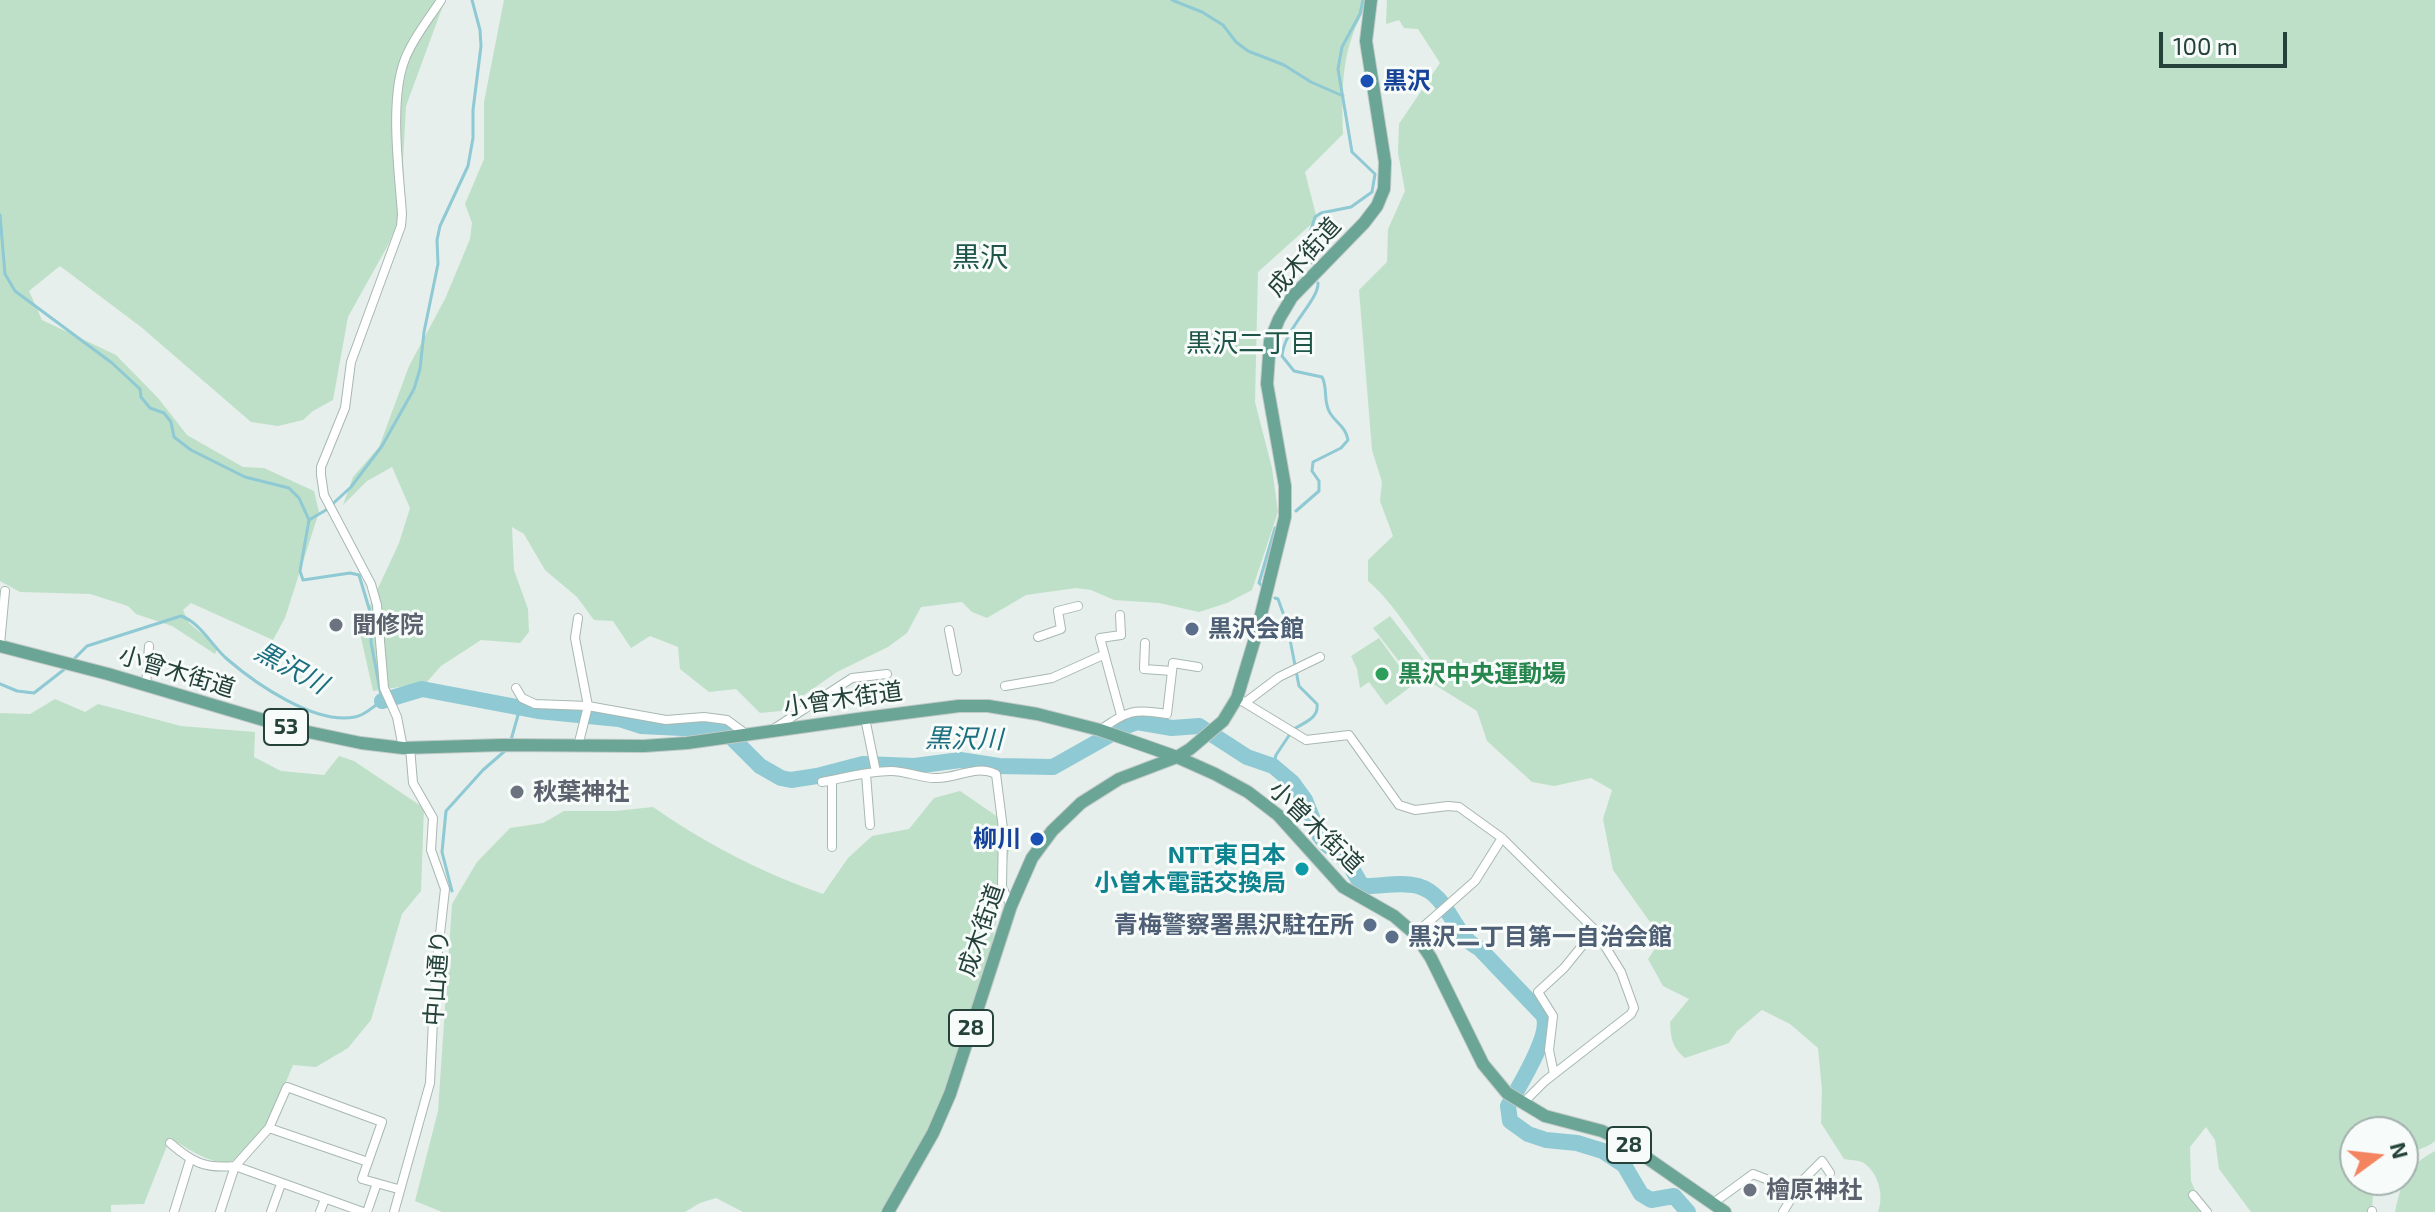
<!DOCTYPE html>
<meta charset="utf-8">
<style>
body{margin:0}
#map{position:relative;width:2435px;height:1212px;overflow:hidden;background:#e6efeb;font-family:"Exo 2",sans-serif}
canvas{display:block}
.north{position:absolute;left:2339px;top:1116px;width:80px;height:80px;box-sizing:border-box;background:#f7fbf9;border:2px solid #a3b1ad;border-radius:50%;rotate:75deg;font-size:22px;font-weight:700;line-height:32px;text-align:center;color:#24423a}
.north::after{content:'';display:block;margin:auto;width:28px;height:36px;background:#f4845f;clip-path:polygon(50% 0,100% 100%,50% 72%,0 100%)}
.scale{position:absolute;left:2159px;top:32px;width:128px;height:36px;box-sizing:border-box;border:4px solid #24423a;border-top:0;padding-left:10px;font-size:24px;line-height:28px;white-space:nowrap;color:#24423a;-webkit-text-stroke:6px #f7fbf9;paint-order:stroke}
</style>
<div id="map">
<canvas width="2435" height="1212"></canvas>
<div class="north">N</div>
<div class="scale">100 m</div>
</div>
<script>
const c = document.querySelector('canvas').getContext('2d');
c.lineJoin = 'round';
function paint(path, color) {
  c.fillStyle = color;
  c.fill(path, 'evenodd');
}
function strokePath(path, color, width, dash) {
  c.strokeStyle = color;
  c.lineWidth = width;
  c.lineCap = dash ? 'butt' : 'round';
  c.setLineDash(dash || []);
  c.stroke(path);
}
function write(font, color, halo, rows, align = 'center') {
  c.font = font + ' "Exo 2","Noto Sans JP",sans-serif';
  c.lineWidth = 6;
  c.setLineDash([]);
  c.textBaseline = 'middle';
  c.strokeStyle = halo;
  c.fillStyle = color;
  for (const [text, x, y, turn = 0] of rows) {
    c.save();
    c.translate(x, y);
    c.rotate((+turn || 0) * Math.PI / 180);
    c.textAlign = isNaN(turn) ? turn : align;
    if (halo) c.strokeText(text, 0, 0);
    c.fillText(text, 0, 0);
    c.restore();
  }
}
const green = new Path2D(`
 M0,0H445L406,106L403,161L405,205L388,245L348,317L333,400L313,411L303,420L278,426L251,422L141,327L60,266L29,291L42,320L116,355L158,398L187,435L243,467L264,468L314,491L319,512L285,618L273,640L191,603L183,610L189,623L218,647L215,654L172,626L136,614L128,606L90,594L20,592L0,581Z
 M504,0H1367C1364,13 1357,22 1353,34C1341,67 1342,100 1343,134L1305,172L1317,219L1258,272L1255,402L1272,468L1278,512L1252,590L1227,603L1199,612L1159,603L1114,600L1091,590L1076,588L1026,595L987,618L972,612L962,602L921,607L907,633L888,647L837,672L781,711L760,713L736,689L709,692L680,669L678,647L650,636L631,648L613,621L594,620L577,597L545,570L524,534L512,527L514,570L528,609L529,632L520,643L481,640L441,666L426,683L373,691L359,629L399,543L410,508L392,467L367,481L343,505L353,477L379,447L409,366L445,299L470,239L472,223L465,204L484,159V102Z
 M1387,0H2435V1141C2425,1150 2411,1149 2403,1159V1132H2355V1180H2371L2373,1195L2372,1212H2251L2219,1169L2215,1140L2206,1127L2190,1147L2191,1181L2204,1212H1878C1884,1196 1879,1174 1864,1163C1859,1160 1849,1160 1844,1159L1821,1123L1822,1090L1818,1048L1790,1024L1762,1010L1737,1031L1729,1043L1685,1058C1672,1047 1671,1039 1670,1022L1689,999L1663,986L1648,959L1662,939L1613,870L1603,819L1612,790L1591,778L1554,786L1532,782L1487,741L1477,711L1430,682L1436,667C1414,639 1395,604 1368,581V560L1393,536L1380,501L1382,482L1372,450L1359,290L1387,262L1388,229L1405,191L1398,153L1399,124L1440,63L1418,29L1404,28L1399,20L1386,24Z
 M1390,616L1432,670L1416,683L1373,628Z
 M1379,638L1413,685L1386,705L1369,682L1360,688L1357,669L1351,656Z
 M55,699L85,712L98,704L181,726L255,732L254,757L281,771L324,775L339,756L354,761L424,808L421,891L402,914L371,1020L348,1048L316,1067L293,1065C283,1089 257,1158 228,1162C208,1164 186,1147 170,1138L144,1204L111,1205V1212H0V713L30,714Z
 M960,791L998,817L1009,850L990,955L943,1098L911,1169L881,1212H743L716,1198L700,1203L685,1212H442L415,1201L438,1111L452,904L477,862L510,828L543,823L564,811H615L653,807C706,844 762,873 823,894L848,858L872,836L909,829L934,798Z
 M2435,1151V1212H2395C2402,1181 2405,1167 2435,1151Z`);
const stream = new Path2D(`
 M1172,0L1202,12L1223,25L1236,42L1248,51L1284,65L1311,82L1343,96
 M0,215L5,274L15,291L112,363L140,389L141,397L150,408L164,413L171,422L174,437L191,450L245,477L289,488L299,498L309,520
 M1311,263L1307,242L1315,217L1321,213L1351,207L1372,192L1375,174L1352,152L1338,69L1342,47L1360,14L1363,0
 M1296,511L1319,491V481L1312,471L1313,462L1341,448L1348,440C1346,426 1334,422 1329,411C1323,399 1328,388 1322,377L1294,371L1282,356C1284,329 1319,300 1318,283
 M1261,585L1259,583L1275,528
 M1275,598L1278,599L1287,624L1299,686L1317,704C1319,718 1305,722 1294,729
 M74,659L87,646L181,616C201,623 211,645 227,659C256,684 315,725 355,717C366,715 373,706 382,701L371,642V615L359,575L350,573L303,580L300,571L309,520L326,510L351,487L382,446L414,389L420,369L424,332L438,264L437,240L440,226L468,166L473,138V110L481,46L480,30L472,0
 M0,684L17,691L34,693L66,668
 M511,740L520,708
 M1273,766L1276,755L1290,734
 M452,891L442,852L446,811L483,770L506,750`);
const river = new Path2D(`
 M382,701L422,689L538,711L619,719L641,726L724,730L760,766L781,778L791,780L817,776L863,764L915,766L960,760L999,766L1053,767L1124,727L1137,722L1172,728L1199,726L1247,757L1273,766L1292,782L1305,800L1319,835L1326,844L1348,862L1362,886C1382,887 1399,881 1418,886C1450,895 1452,936 1479,948L1543,1015C1553,1034 1518,1087 1508,1106L1510,1121L1528,1134L1546,1140L1577,1143L1603,1151L1624,1165L1641,1194L1651,1200L1674,1196L1688,1212`);
const minor = new Path2D(`
 M1120,615L1121,635L1100,638L1121,715
 M949,630L957,671
 M1038,637L1061,629L1058,611L1078,606
 M1145,643L1144,669L1172,671
 M0,644L5,591
 M146,686L149,646
 M1005,686L1052,678L1103,655
 M516,688L522,698L535,704L588,706L666,720L704,717L727,720L746,734
 M1237,698L1306,740L1349,735L1399,805L1415,810L1448,806L1459,807L1502,838L1595,930L1621,972L1634,1008L1631,1014L1545,1081L1522,1104
 M1246,702L1279,677L1320,657
 M865,718L876,772
 M775,728L852,678L887,674
 M1100,730C1128,711 1133,708 1167,714L1173,663L1198,667
 M578,746L588,706L575,638L578,618
 M403,748L397,717L384,688L377,605L371,584L324,495L321,475V467L345,408L351,362L401,226L402,214C399,171 389,99 405,59C413,38 429,19 441,0
 M866,774L870,825
 M822,782C844,778 868,771 891,771C906,771 920,778 935,778C957,779 975,764 996,774L1003,829L1002,887L1011,906
 M832,847V780
 M1415,934L1475,881L1502,838
 M1554,1074L1549,1050L1553,1016L1538,992L1564,968L1595,930
 M269,1128L368,1162
 M170,1143C192,1162 204,1169 235,1166L269,1128L287,1087L382,1122L362,1179L398,1189
 M2193,1195L2207,1212
 M1712,1204L1753,1174L1766,1179
 M2372,1211V1212
 M174,1212L190,1160
 M220,1212L235,1166L363,1212
 M271,1212L281,1184
 M320,1212L325,1199
 M367,1212L377,1183
 M394,1212L430,1083L435,979L445,889L431,850L433,818L413,783L410,747
 M1783,1212L1801,1182L1822,1161L1830,1173`);
const primary = new Path2D(`
 M0,646L108,674L294,729L361,743L403,748L502,745L644,746L687,743L865,718L959,706H988L1037,714L1100,730L1177,757L1215,774L1248,792L1278,815L1343,887L1394,916L1415,934L1431,958L1483,1064L1507,1093L1545,1116L1602,1131L1624,1142L1725,1212
 M888,1212L933,1133L950,1094L1011,906L1032,858L1052,831L1081,803L1119,779L1177,757L1190,749L1223,721L1237,698L1256,635L1285,517V486L1267,384L1270,341L1279,319L1292,297L1364,223L1377,206L1384,189L1385,162L1366,41L1371,0`);
const markers = [
 [1367,81,8,"#1a4fb4"],
 [336,625,8,"#6b7280"],
 [1192,629,8,"#5c6f8a"],
 [1382,674,8,"#2e9e5b"],
 [517,792,8,"#6b7280"],
 [1037,839,8,"#1a4fb4"],
 [1302,869,8,"#0f9aa8"],
 [1370,925,8,"#5c6f8a"],
 [1392,937,8,"#5c6f8a"],
 [1750,1190,8,"#6b7280"]
];
const shields = [
 [286,727,44],
 [971,1028,44],
 [1629,1145,44]
];
const shieldNames = [
 ["53",286,727],
 ["28",971,1028],
 ["28",1629,1145]
];
const transitNames = [
 ["黒沢",1383,81],
 ["柳川",1021,839,"right"]
];
const streetNames = [
 ["成木街道",1304,257,-48],
 ["小曾木街道",177,672,17],
 ["小曾木街道",843,699,-8],
 ["小曽木街道",1316,827,44],
 ["成木街道",981,930,-71],
 ["中山通り",437,978,-86]
];
const worshipNames = [
 ["聞修院",352,625],
 ["秋葉神社",533,792],
 ["檜原神社",1766,1190]
];
const serviceNames = [
 ["黒沢会館",1208,629],
 ["青梅警察署黒沢駐在所",1354,925,"right"],
 ["黒沢二丁目第一自治会館",1408,937]
];
const leisureNames = [
 ["黒沢中央運動場",1398,674]
];
const cultureNames = [
 ["NTT東日本",1286,855],
 ["小曽木電話交換局",1286,883]
];
const neighbourhoodNames = [
 ["黒沢二丁目",1251,343]
];
const waterNames = [
 ["黒沢川",291,668,29],
 ["黒沢川",964,739,1]
];
const quarterNames = [
 ["黒沢",980,258]
];
paint(green, '#bfe0c8');
strokePath(stream, '#8ec9d4', 3);
strokePath(river, '#8ec9d4', 16);
strokePath(minor, '#a8b8b2', 10);
strokePath(primary, '#c2cac8', 14);
strokePath(minor, '#fff', 8);
strokePath(primary, '#6aa596', 12);
for (const [x, y, r, color] of markers) {
  const dot = new Path2D();
  dot.arc(x, y, r, 0, 2 * Math.PI);
  c.fillStyle = color;
  c.fill(dot);
  strokePath(dot, '#f7fbf9', 3);
}
for (const [x, y, w] of shields) {
  const box = new Path2D();
  box.roundRect(x - w / 2, y - 18, w, 36, 6);
  c.fillStyle = '#f7fbf9';
  c.fill(box);
  strokePath(box, '#24423a', 2);
}
write('bold 22px', '#24423a', null, shieldNames);
write('bold 24px', '#164399', '#f7fbf9', transitNames, 'left');
write('24px', '#24423a', '#f7fbf9', streetNames);
write('bold 24px', '#5b616d', '#f7fbf9', worshipNames, 'left');
write('bold 24px', '#4e5e75', '#f7fbf9', serviceNames, 'left');
write('bold 24px', '#27864d', '#f7fbf9', leisureNames, 'left');
write('bold 24px', '#0d838f', '#f7fbf9', cultureNames, 'right');
write('26px', '#1f5548', '#f7fbf9', neighbourhoodNames);
write('italic 26px', '#1c6f80', '#f7fbf9', waterNames);
write('28px', '#1f5548', '#f7fbf9', quarterNames);
</script>
